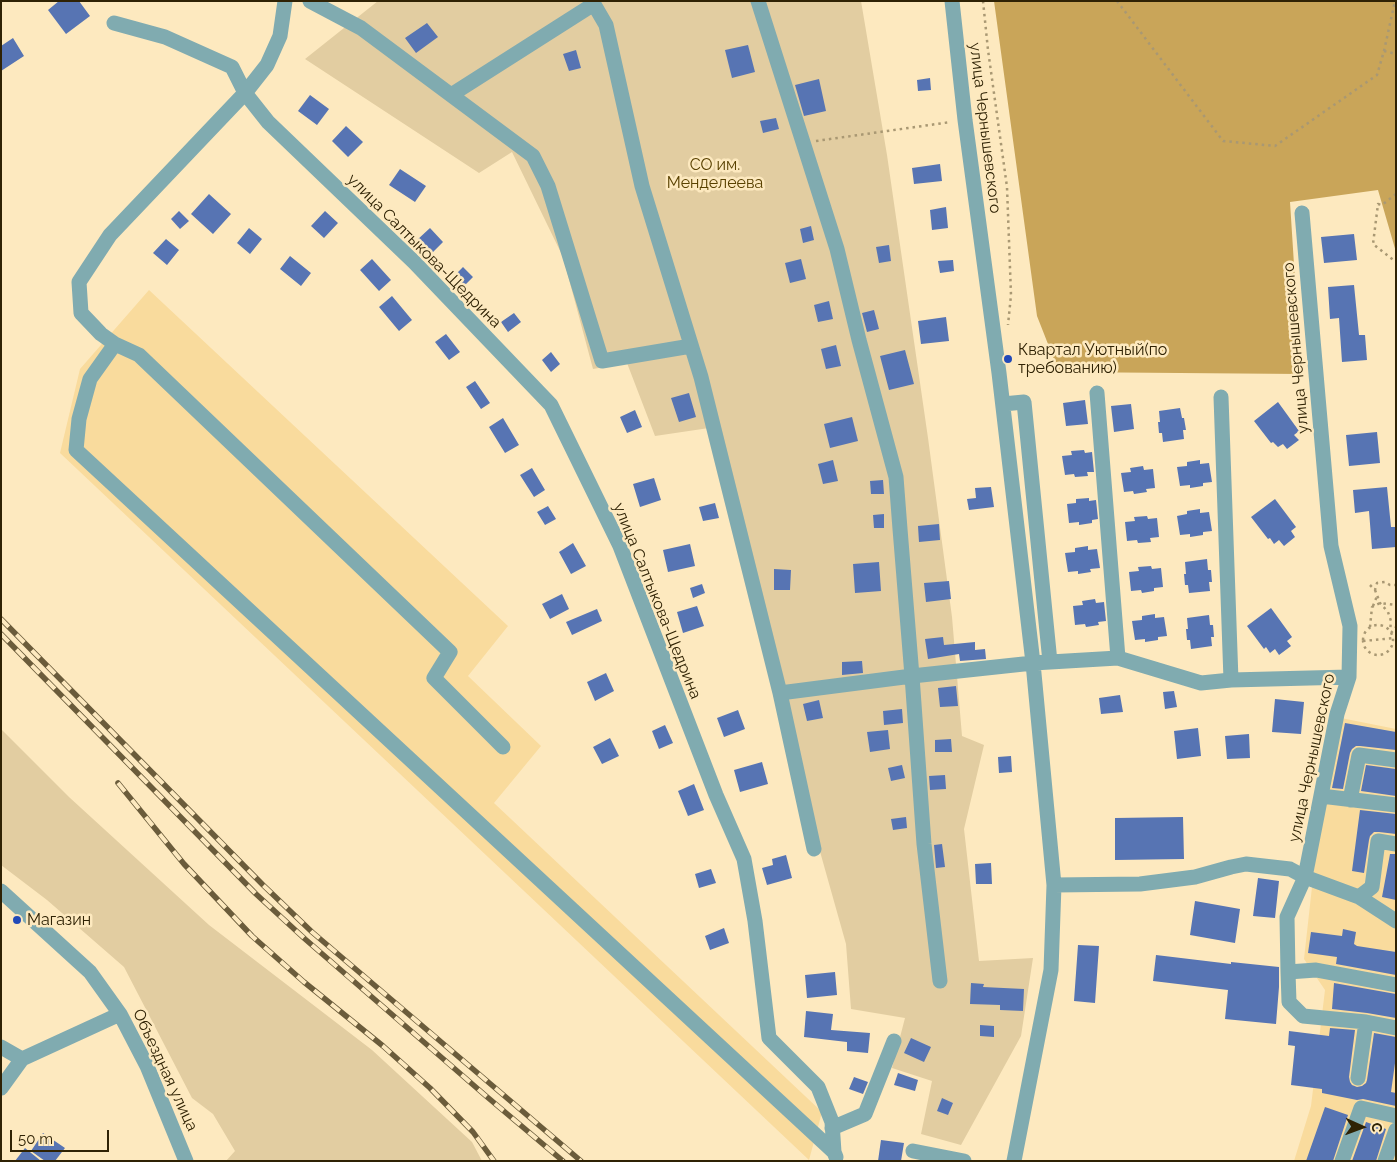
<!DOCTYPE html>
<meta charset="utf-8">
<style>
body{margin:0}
#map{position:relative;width:1397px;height:1162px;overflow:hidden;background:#fde9bf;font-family:Raleway,sans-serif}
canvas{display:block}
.frame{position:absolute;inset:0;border:2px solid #2f2204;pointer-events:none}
.north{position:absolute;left:1337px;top:1102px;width:50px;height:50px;-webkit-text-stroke:4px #fde9bf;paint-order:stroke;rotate:92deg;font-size:14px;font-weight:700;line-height:20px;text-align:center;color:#2f2204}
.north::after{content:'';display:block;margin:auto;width:18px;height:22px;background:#2f2204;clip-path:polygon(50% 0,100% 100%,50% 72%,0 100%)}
.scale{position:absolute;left:10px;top:1130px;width:99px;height:22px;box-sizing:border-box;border:2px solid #2f2204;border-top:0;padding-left:6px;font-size:15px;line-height:18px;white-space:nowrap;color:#2f2204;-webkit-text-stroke:4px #fde9bf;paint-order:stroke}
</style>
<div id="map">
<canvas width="1397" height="1162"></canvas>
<div class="frame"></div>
<div class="north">С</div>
<div class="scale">50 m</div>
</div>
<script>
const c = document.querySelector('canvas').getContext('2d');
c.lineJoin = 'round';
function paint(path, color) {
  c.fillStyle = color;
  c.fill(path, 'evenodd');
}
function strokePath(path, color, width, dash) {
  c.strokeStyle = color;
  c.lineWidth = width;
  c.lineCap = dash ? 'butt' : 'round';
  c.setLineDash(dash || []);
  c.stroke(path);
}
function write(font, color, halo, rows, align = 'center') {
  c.font = font + ' Raleway,sans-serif';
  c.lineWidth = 5;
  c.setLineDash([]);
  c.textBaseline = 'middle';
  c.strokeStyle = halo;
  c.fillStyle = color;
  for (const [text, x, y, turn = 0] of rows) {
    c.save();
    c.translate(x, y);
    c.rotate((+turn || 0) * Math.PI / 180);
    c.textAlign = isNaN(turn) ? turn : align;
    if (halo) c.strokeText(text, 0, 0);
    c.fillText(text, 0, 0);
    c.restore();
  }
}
const built = new Path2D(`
 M149,290L508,626L468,676L541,746L494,803L822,1112L809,1160L60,453L80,369Z
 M1331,716L1396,729V1161H1294L1311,1106L1325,990L1304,959Z`);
const green = new Path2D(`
 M378,1H861L887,155L928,438L952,617L962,736L984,745L964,829L979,961L1033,958L1021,1036L961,1145L921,1134L932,1081L892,1068L905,1018L851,1009L846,944L819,848L709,428L655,436L627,363L593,369L563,257L512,152L479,173L305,59Z
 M1,729L69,797L209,925L372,1050L472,1142L482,1161H226L235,1151L213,1114L192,1098L124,967L47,900L1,865Z`);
const forest = new Path2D(`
 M994,1H1396V252L1378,190L1290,202L1301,374L1059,372L1037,316Z`);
const building = new Path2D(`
 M59,1H79L90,16L66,34L48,10Z
 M427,23L438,37L416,53L405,38Z
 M13,38L24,56L1,71V46Z
 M748,45L755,72L732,78L725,50Z
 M576,50L581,68L569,71L563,54Z
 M930,78L931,90L918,91L917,80Z
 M819,79L826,111L804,116L795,85Z
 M310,95L329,109L317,125L298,111Z
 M776,118L779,129L763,133L760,121Z
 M346,126L363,142L348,157L332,141Z
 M940,164L942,181L914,184L912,168Z
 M400,169L426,186L415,202L389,185Z
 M209,194L231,214L213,234L191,214Z
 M946,207L948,228L932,230L930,210Z
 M179,211L189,221L180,229L171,219Z
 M325,211L338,223L324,238L311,226Z
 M811,226L814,240L803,243L800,229Z
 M249,228L262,239L250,254L237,243Z
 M430,228L443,242L430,255L417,240Z
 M1354,234L1357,260L1324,263L1321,237Z
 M166,239L179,250L167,265L153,253Z
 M889,245L891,261L879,263L876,247Z
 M290,256L311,273L301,286L280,269Z
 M372,259L391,280L379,291L360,270Z
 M801,259L806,279L790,283L785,263Z
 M953,260L954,271L940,273L938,261Z
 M463,267L473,277L460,290L450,280Z
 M1354,285L1359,335H1365L1367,360L1342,362L1339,318L1330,319L1328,287Z
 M392,296L412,320L399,331L379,307Z
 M829,301L833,319L818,322L814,305Z
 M874,310L879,329L867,332L862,313Z
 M514,313L521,322L508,332L501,322Z
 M946,317L949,341L921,344L918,321Z
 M446,334L460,352L449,360L435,342Z
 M836,345L841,366L826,369L821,349Z
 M905,350L914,384L889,390L880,356Z
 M551,352L560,364L551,372L542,360Z
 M475,381L490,403L481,409L466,387Z
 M689,393L696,417L679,422L671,398Z
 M1085,400L1088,424L1066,426L1063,403Z
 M1278,402L1299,431L1294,435L1299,440L1287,449L1283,444L1278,447L1273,442L1271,443L1254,421Z
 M1131,404L1134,429L1114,432L1111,406Z
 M1180,408L1182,418H1184L1186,430H1183L1184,439L1163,442L1162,433H1159L1158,422H1160L1159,411Z
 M635,410L642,427L627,433L620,417Z
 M852,417L858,441L830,448L824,424Z
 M503,418L519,445L505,453L489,427Z
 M1377,432L1380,463L1349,466L1346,435Z
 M1084,450L1085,453L1092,452L1094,472H1087L1088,476L1075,477L1074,474L1065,475L1062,456L1072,455L1071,451Z
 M833,460L838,481L823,484L818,464Z
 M1200,460V464L1209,463L1212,482L1203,483V486L1190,488V485L1180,486L1177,467L1187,466V462Z
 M1143,466L1144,470L1153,469L1155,488L1146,489L1147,492L1134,494L1133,491L1124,492L1121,473L1131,472L1130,468Z
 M532,468L545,490L534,497L520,475Z
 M654,478L661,500L640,507L633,484Z
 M883,480L884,494H871L870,481Z
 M991,487L994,507L969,510L967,499L976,498L975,488Z
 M1387,487L1391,527H1396V547L1372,549L1369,511L1355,513L1353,490Z
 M1089,498V501L1096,500L1098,519L1092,520V523L1079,525V522L1069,523L1067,504L1076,503V499Z
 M1275,499L1296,527L1291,531L1295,537L1284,546L1279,540L1274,544L1270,538L1268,539L1251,517Z
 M715,503L719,518L703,521L699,507Z
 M548,506L556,519L545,525L537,512Z
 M1200,509V513L1209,512L1212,531L1203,532V535L1190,537V534L1180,535L1177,516L1187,514V511Z
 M884,514V528H874L873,515Z
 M1147,516L1148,519L1157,518L1159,537L1150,538L1151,542L1138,543L1137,540L1127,541L1125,522L1135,521L1134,517Z
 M939,524L940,540L919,542L918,526Z
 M573,543L586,566L571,574L559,552Z
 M690,544L695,566L668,572L663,550Z
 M1088,546V550L1097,549L1100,568L1090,569L1091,572L1078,574V571L1068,572L1065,553L1075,552V548Z
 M1207,559L1208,570H1211L1212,582H1209L1210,591L1189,593L1188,585H1185L1184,574H1186L1185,562Z
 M879,562L881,591L855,593L853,564Z
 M1151,566L1152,569L1161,568L1163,587L1154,588V591L1142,593L1141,590L1131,591L1129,572L1139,571L1138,567Z
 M774,569L791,570L790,590H774Z
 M949,581L951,599L926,602L924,583Z
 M702,584L705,593L693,598L690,588Z
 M562,594L569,609L550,619L542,604Z
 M1095,599L1096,603L1104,602L1106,621L1098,622L1099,625L1086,627L1085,624L1075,625L1073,606L1083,605L1082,601Z
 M697,606L704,626L683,633L677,612Z
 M1271,608L1292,637L1287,641L1291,646L1279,655L1275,649L1270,653L1266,647L1264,649L1247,626Z
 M597,609L602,621L572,635L566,622Z
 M1155,614V618L1164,617L1167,636L1158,637V640L1145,642V639L1135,640L1132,621L1142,620V616Z
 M1209,615L1210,625H1213L1214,637H1211L1212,646L1191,649L1190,640H1187L1186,629H1188L1187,618Z
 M943,637L944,645L975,642V650L985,649L986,659L960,661L959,654L928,659L925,639Z
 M862,661L863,673L842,675V662Z
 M606,673L614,691L595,701L587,682Z
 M956,686L958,706L940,707L938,688Z
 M1174,691L1177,707L1165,709L1163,692Z
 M1120,695L1123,712L1101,714L1099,698Z
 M1275,699L1304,702L1301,734L1272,732Z
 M819,700L823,718L807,721L803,704Z
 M902,709L903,723L884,725L883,711Z
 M738,710L745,729L724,737L717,718Z
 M1345,723L1396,732V750L1360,746H1356L1352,749L1350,753L1343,789L1332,788Z
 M665,725L673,743L659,749L652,731Z
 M1198,728L1201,756L1177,759L1174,731Z
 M888,730L890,749L870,752L867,732Z
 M1249,734L1250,758L1227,759L1225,736Z
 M610,738L619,756L602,764L593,747Z
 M951,739L952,752H935V740Z
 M1011,756L1012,772L999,773L998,757Z
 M762,762L768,784L740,792L734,770Z
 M902,765L905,778L891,781L888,768Z
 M1366,765L1396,769V796L1361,791Z
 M945,775L946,789L930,790L929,776Z
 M694,784L704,810L688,816L678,791Z
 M1360,810L1396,814V834L1379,832H1374L1370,836L1369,840L1364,873L1352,871Z
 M906,817L907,828L893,830L891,819Z
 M1183,817L1184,859L1115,860V818Z
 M942,844L945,867L936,868L934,845Z
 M1390,854H1396V900L1382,897Z
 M786,855L792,878L767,885L762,868L773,865L772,859Z
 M991,863L992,884H976L975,864Z
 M711,869L716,883L699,888L695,874Z
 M1258,878L1279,881L1275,918L1253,916Z
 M1195,901L1240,909L1235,943L1190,935Z
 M724,928L729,943L710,950L705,936Z
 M1343,929L1356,932L1354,944L1357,946L1396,952V975L1336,964L1337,957L1308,953L1311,932L1342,936Z
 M1078,945L1099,946L1095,1003L1074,1001Z
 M1156,955L1231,964V962L1279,967V987L1276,1024L1225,1019L1228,990L1153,981Z
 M835,972L837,995L807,998L805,975Z
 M971,983L984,984L983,987L1024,989L1023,1011L1000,1010V1005L970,1004Z
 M1334,983L1396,994V1018L1367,1013L1332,1009Z
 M806,1011L833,1014L831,1030L870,1033L868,1053L847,1051V1042L804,1037Z
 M980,1025L994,1026V1037L980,1036Z
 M1330,1028L1355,1030L1349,1077L1350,1082L1352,1085L1357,1087L1362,1086L1366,1083L1367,1080L1374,1033L1396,1037V1056L1391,1092L1396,1093V1106L1363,1099L1357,1100L1322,1093V1089L1291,1085L1295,1046L1288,1045L1289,1031L1329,1036Z
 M911,1038L931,1047L924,1062L904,1053Z
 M898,1073L918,1080L915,1091L894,1085Z
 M854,1077L868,1082L863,1094L849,1089Z
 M942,1098L953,1103L948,1115L937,1111Z
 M1325,1107L1348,1115L1333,1161H1306Z
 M1366,1122L1386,1129L1376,1161H1352Z
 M43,1133L65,1148L55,1161H45L31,1151Z
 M881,1140L904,1143L901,1161H878Z
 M25,1148L41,1161H15Z`);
const path = new Path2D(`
 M983,1L988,50L1007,187L1011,295L1008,325
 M1117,1L1223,141L1275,146L1377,75L1384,51L1395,1
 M1384,51L1396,54
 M816,141L951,122
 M1396,194L1382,205L1378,204L1373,244L1396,262
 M1370,585L1375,590L1377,583L1385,582L1390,585H1396
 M1375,590L1380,603L1388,612L1391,621L1390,631
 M1373,606L1377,596
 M1363 640a15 15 0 1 1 30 0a15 15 0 1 1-30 0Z
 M1370,627L1372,607L1380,603L1396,605
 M1391,633L1396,627
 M1363,641L1394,638`);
const minor = new Path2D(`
 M285,1L280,36L267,65L245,93L110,235L79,282L81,313L101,334L115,344L90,379L79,419L76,450L834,1152
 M310,1L361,28L533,156L548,186L602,361L691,346
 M592,1L606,25L642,186L701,377L780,693L814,849
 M758,1L837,249L859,340L896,477L900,529L912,676L924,844L940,981
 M952,1L965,120L999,373L1033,663L1054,885L1051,970L1014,1161
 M114,23L165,37L232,67L245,93L268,122L414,262L551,405L620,546L716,795L744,859L755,921L769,1038L818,1087L832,1122L834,1152L836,1157
 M451,95L594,4
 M115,344L139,355L450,652L434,678L503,747
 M1097,393L1118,658
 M1221,397L1231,680
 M1003,404L1024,402L1050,662
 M780,693L912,676L1033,663L1118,658L1201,683L1231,680L1349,677
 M1321,796L1396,805
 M1350,800L1359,755L1396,760
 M1054,885L1140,884L1195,877L1231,867L1246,864L1290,869L1305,877L1337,714L1349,677L1350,626L1331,546L1302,213
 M1,891L90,972L120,1014L147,1066L186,1161
 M1359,897L1372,887L1378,841L1396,844
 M1288,972L1287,917L1305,877L1359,897L1396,921
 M1366,1022L1303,1016L1289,1002L1288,972L1316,970L1396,985
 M1,1047L22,1059
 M1358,1078L1366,1022L1396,1028
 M1,1088L22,1059L120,1014
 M832,1128L865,1114L894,1041
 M913,1151L964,1161
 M1342,1161L1361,1108L1396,1116
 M1385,1161L1396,1130`);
const rail = new Path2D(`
 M1,619L263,885L312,932L581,1161
 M1,634L256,894L305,939L486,1096L563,1161
 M118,783L184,864L252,936L304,982L383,1046L430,1088L473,1132L494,1161`);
const markers = [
 [1008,359,5,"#224ab8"],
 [17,920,5,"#224ab8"]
];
const streetNames = [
 ["улица Чернышевского",985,128,83],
 ["улица Салтыкова-Щедрина",424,251,45],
 ["улица Чернышевского",1296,348,-95],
 ["улица Салтыкова-Щедрина",657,601,68],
 ["улица Чернышевского",1312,758,-78],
 ["Объездная улица",165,1070,65]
];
const parkNames = [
 ["СО им.",715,165],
 ["Менделеева",715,183]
];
const poiNames = [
 ["Квартал Уютный(по",1018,350],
 ["требованию)",1018,368],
 ["Магазин",27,920]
];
paint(built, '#f9db9d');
paint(green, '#e2cda1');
paint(forest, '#c9a559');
paint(building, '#5774b3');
strokePath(path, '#a99873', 2.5, [2.5, 4]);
strokePath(minor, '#80abb0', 15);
strokePath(rail, '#6b5c3b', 5.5);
strokePath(rail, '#fde9bf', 4, [11]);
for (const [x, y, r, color] of markers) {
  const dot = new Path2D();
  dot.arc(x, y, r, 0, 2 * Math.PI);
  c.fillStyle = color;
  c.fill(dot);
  strokePath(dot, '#fde9bf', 2);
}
write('16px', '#2f2204', '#fde9bf', streetNames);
write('16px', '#594100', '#fde9bf', parkNames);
write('16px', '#2f2204', '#fde9bf', poiNames, 'left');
</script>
